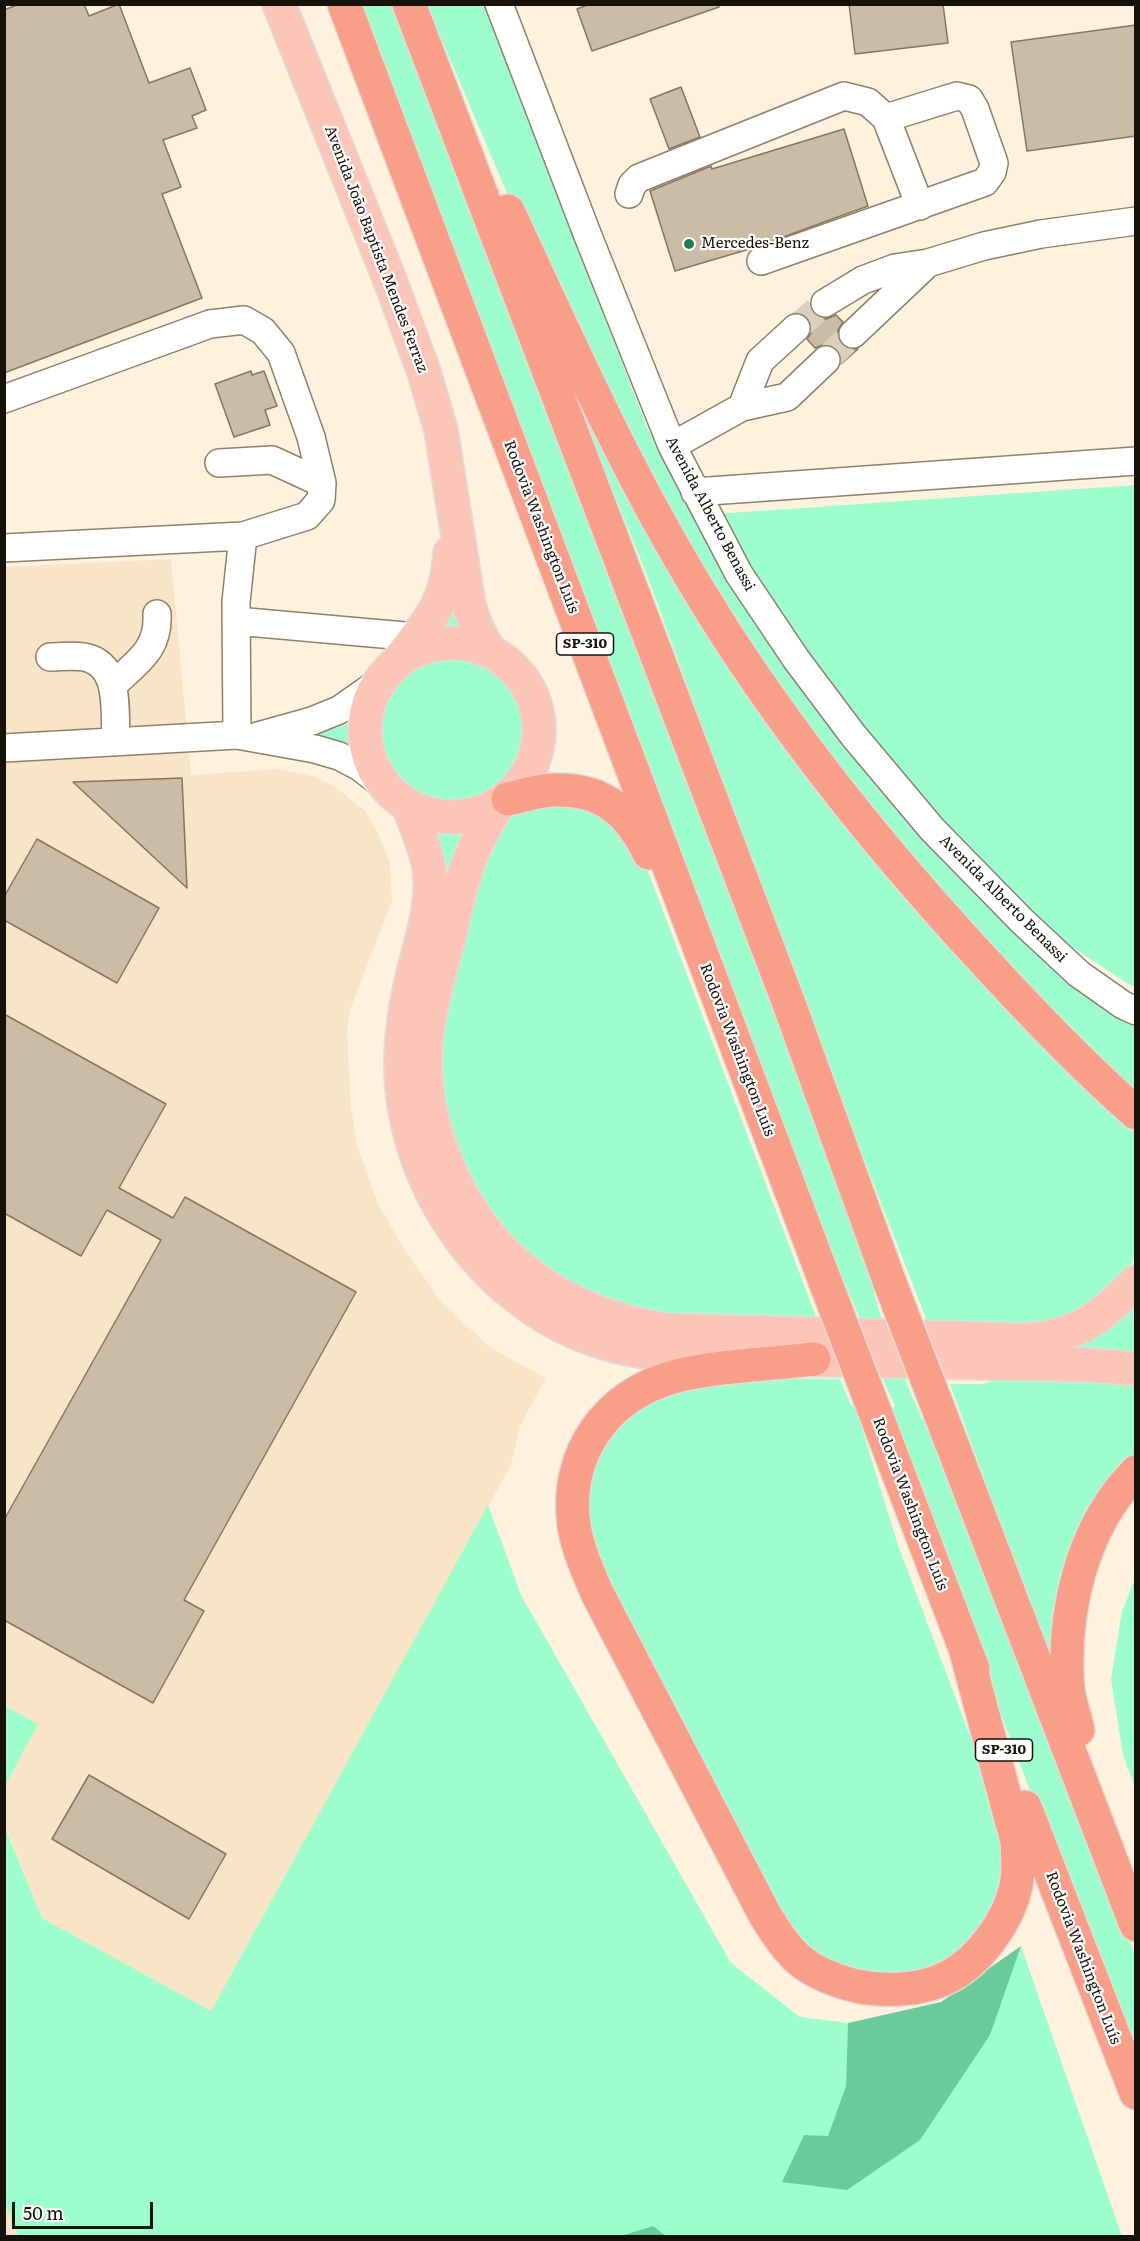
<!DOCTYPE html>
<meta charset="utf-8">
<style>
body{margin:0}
#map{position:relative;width:1140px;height:2241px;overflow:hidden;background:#fef2df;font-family:Literata,serif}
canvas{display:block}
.frame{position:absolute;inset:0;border:6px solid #161109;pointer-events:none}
.scale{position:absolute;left:12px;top:2202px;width:141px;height:27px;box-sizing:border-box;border:3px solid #161109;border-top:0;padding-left:8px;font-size:18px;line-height:21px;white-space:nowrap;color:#161109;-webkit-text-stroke:4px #fff;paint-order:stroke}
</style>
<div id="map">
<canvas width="1140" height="2241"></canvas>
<div class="frame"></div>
<div class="scale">50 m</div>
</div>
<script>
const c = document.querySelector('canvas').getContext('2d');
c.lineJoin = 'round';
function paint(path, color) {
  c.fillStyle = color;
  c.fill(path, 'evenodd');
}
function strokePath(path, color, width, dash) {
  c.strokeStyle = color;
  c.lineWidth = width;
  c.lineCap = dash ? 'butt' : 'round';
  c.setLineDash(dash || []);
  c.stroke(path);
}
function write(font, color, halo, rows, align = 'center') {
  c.font = font + ' Literata,serif';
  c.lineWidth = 4.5;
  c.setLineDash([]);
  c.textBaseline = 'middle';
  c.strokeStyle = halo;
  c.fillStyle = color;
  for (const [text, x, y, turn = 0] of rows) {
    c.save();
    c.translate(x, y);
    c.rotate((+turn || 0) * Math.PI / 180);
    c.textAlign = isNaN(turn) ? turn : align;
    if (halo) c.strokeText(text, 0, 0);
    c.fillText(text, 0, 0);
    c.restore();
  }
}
const built = new Path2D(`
 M171,559L191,775L278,769L316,777L334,786L364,810L375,826L390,862L392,901L350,1010L347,1031L351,1106L357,1146L379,1206L408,1255L444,1305L491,1348L546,1378L520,1426L511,1465L211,2011L42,1918L5,1825V1786L38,1724L4,1706L5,567Z
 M5,2201L18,2236H5Z`);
const green = new Path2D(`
 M355,5H397L875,1270L874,1293L883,1323L862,1324L845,1283L836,1278Z
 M427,5H485L646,425L685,502L724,572L768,642L811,704L858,763L936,851L1126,1021L1135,1025V1094L1091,1052L923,873L743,647L535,259Z
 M561,352L682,585L1135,1127V1255L1127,1274L1097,1304L1039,1330L927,1321C834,1084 745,845 658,605C627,520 589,438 561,352Z
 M1135,485V987L1130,985L1069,945L961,848L824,693L714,514Z
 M449,603L470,634L451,632L434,633Z
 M381 731a72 72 0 1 1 144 0a72 72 0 1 1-144 0Z
 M356,721L359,756L325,740L320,733Z
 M542,802L597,805L642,855L818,1322H686L595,1301L509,1241L460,1165L442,1101L440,1032L479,856L507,817L521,809Z
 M476,827L446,910L429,831Z
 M1133,1300L1135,1360L1032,1348Z
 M1012,1374L1135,1380V1459L1050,1661L950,1384H983Z
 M710,1378L840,1379L851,1405L855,1406L897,1542L985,1776L1008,1871L979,1937L922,1975L842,1971L787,1934L601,1579L581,1491L619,1415Z
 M883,1379H905L922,1419L937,1435L1135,1955V2065L1016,1754L888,1412L895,1406Z
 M488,1505L521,1595L731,1963L800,2017L848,2023L846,2086L828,2137L804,2135L783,2182L989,2035L1021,1946L1122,2236H18L4,2201V1825L42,1918L211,2011Z
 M1135,1579L1136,1787H1135L1123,1755L1111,1679L1122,1611Z
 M5,1706L38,1724L5,1786Z`);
const forest = new Path2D(`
 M1021,1946L990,2035L920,2140L847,2190L782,2182L804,2135L828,2136L846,2086L848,2023L941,2002Z
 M653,2226L666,2236H621Z`);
const building = new Path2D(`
 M19,4H84L89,16L119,4L149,83L190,68L206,110L192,116L197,128L163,140L181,187L162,194L202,298L4,373V10Z
 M590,4H719V7L592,51L577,9Z
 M849,4H943L948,43L855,54Z
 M1136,25V136L1027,151L1011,42Z
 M681,87L700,137L669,149L650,99Z
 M844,129L868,206L753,248L675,271L650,191L711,166L712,169Z
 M810,307L818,317L826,319L836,315L843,322L838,330V337L841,344L849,349H858L841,364V356L837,349L831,345H823L815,348L807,339L811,333V325L808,318L803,314Z
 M251,371L252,375L264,371L277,406L265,410L270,425L234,437L215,384Z
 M182,778L187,888L73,782Z
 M37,839L159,908L117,983L4,920V897Z
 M4,1014L166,1104L119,1188L173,1218L185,1197L356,1292L184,1600L204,1611L153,1703L4,1620V1520L161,1240L107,1210L81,1256L4,1213Z
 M89,1775L226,1854L189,1919L52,1839Z`);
const minorTunnel = new Path2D(`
 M796,328L825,303
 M826,360L853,334`);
const minor = new Path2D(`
 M499,4L588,236L672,446L739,574L796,659L853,735L932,829L1022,921L1079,974L1123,1005L1136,1011
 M629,194L632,185L639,178L844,96L868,102L886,118L920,206
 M761,261L985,182L992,172L994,163L975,109L969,99L957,96L886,118
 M825,303L863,280L895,268L928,263L984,246L1041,234L1136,221
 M853,334L928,263
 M4,399L210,324L244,320L263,331L281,353L311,437L322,483L321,500L307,516L243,536L4,548
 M742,407L760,361L796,328
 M672,446L742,407L787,397L826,360
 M219,463L272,460L322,483
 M695,492L1136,461
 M236,621L416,637L440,643
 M50,657C61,657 73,655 84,657C122,664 114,713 116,742
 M113,685C137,662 159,650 157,614
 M237,735L236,602L243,536
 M258,736L312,721L339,710L379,682
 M4,748L237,735L315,749L339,756L360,767L387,788`);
const major = new Path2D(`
 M279,4L388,275L424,372L441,430L469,605L476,626L489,651
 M365 730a87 87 0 1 1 174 0a87 87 0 1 1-174 0Z
 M400,658C430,620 447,603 450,553
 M497,806C488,822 479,837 472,854C460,882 455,913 448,941C439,975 429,1009 426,1043C423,1083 430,1122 445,1159C484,1258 561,1313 665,1330L1025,1340C1079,1336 1099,1319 1136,1282
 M409,807C416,826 425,847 429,867C435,907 418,948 410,987C405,1010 402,1032 401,1055C397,1177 479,1300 595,1340C640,1356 687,1356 734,1357
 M786,1359L1090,1365L1136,1369`);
const highway = new Path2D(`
 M344,4L826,1284
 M409,4L788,1001L890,1283
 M508,211C568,340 626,472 701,594C779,723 873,840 975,951C1026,1007 1079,1063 1136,1113
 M508,799C523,796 539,790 554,790C603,788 629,812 649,853
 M814,1359C771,1364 718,1366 677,1376C607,1394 564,1453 574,1526C578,1550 588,1572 598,1595L765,1915C774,1930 783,1944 795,1956C810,1971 835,1981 856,1986C885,1992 923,1991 950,1976C980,1960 1009,1920 1016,1886C1019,1871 1018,1856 1017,1841L965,1648
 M873,1407L973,1669
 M940,1413L1136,1925
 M1078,1730C1075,1716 1070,1703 1068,1689C1062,1613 1081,1528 1136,1472
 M1025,1807L1136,2093`);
const highwayBridge = new Path2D(`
 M890,1283L940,1413
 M826,1284L873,1407`);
const markers = [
 [689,244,6,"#1e7d54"]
];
const shields = [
 [585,644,57],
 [1004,1750,57]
];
const shieldNames = [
 ["SP-310",585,644],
 ["SP-310",1004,1750]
];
const poiNames = [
 ["Mercedes-Benz",701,244]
];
const streetNames = [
 ["Avenida João Baptista Mendes Ferraz",376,249,69],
 ["Avenida Alberto Benassi",710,514,62],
 ["Rodovia Washington Luís",541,527,69],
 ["Avenida Alberto Benassi",1003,899,45],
 ["Rodovia Washington Luís",737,1050,69],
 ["Rodovia Washington Luís",910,1504,69],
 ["Rodovia Washington Luís",1083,1958,69]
];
paint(built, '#f8e4c6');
paint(green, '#9efdcc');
paint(forest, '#6aca9a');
paint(building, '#cbbca5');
strokePath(building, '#847661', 1.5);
strokePath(minorTunnel, '#dbd0bf', 27, [27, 14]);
strokePath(minor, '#8e806a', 30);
strokePath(major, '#dededd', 36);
strokePath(highway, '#dededd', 36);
strokePath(minor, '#fff', 27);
strokePath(major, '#fbc5b8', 33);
strokePath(highway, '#f99f89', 33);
strokePath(highwayBridge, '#dededd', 36, []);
strokePath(highwayBridge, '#f99f89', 33);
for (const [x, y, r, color] of markers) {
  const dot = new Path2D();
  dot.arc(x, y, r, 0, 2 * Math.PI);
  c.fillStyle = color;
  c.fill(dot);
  strokePath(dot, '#fff', 2);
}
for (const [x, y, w] of shields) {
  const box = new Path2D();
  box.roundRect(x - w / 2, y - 11, w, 22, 4.5);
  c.fillStyle = '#fff';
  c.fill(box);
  strokePath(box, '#161109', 1.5);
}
write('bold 14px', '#161109', null, shieldNames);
write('15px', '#161109', '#fff', poiNames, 'left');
write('15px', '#161109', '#fff', streetNames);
</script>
